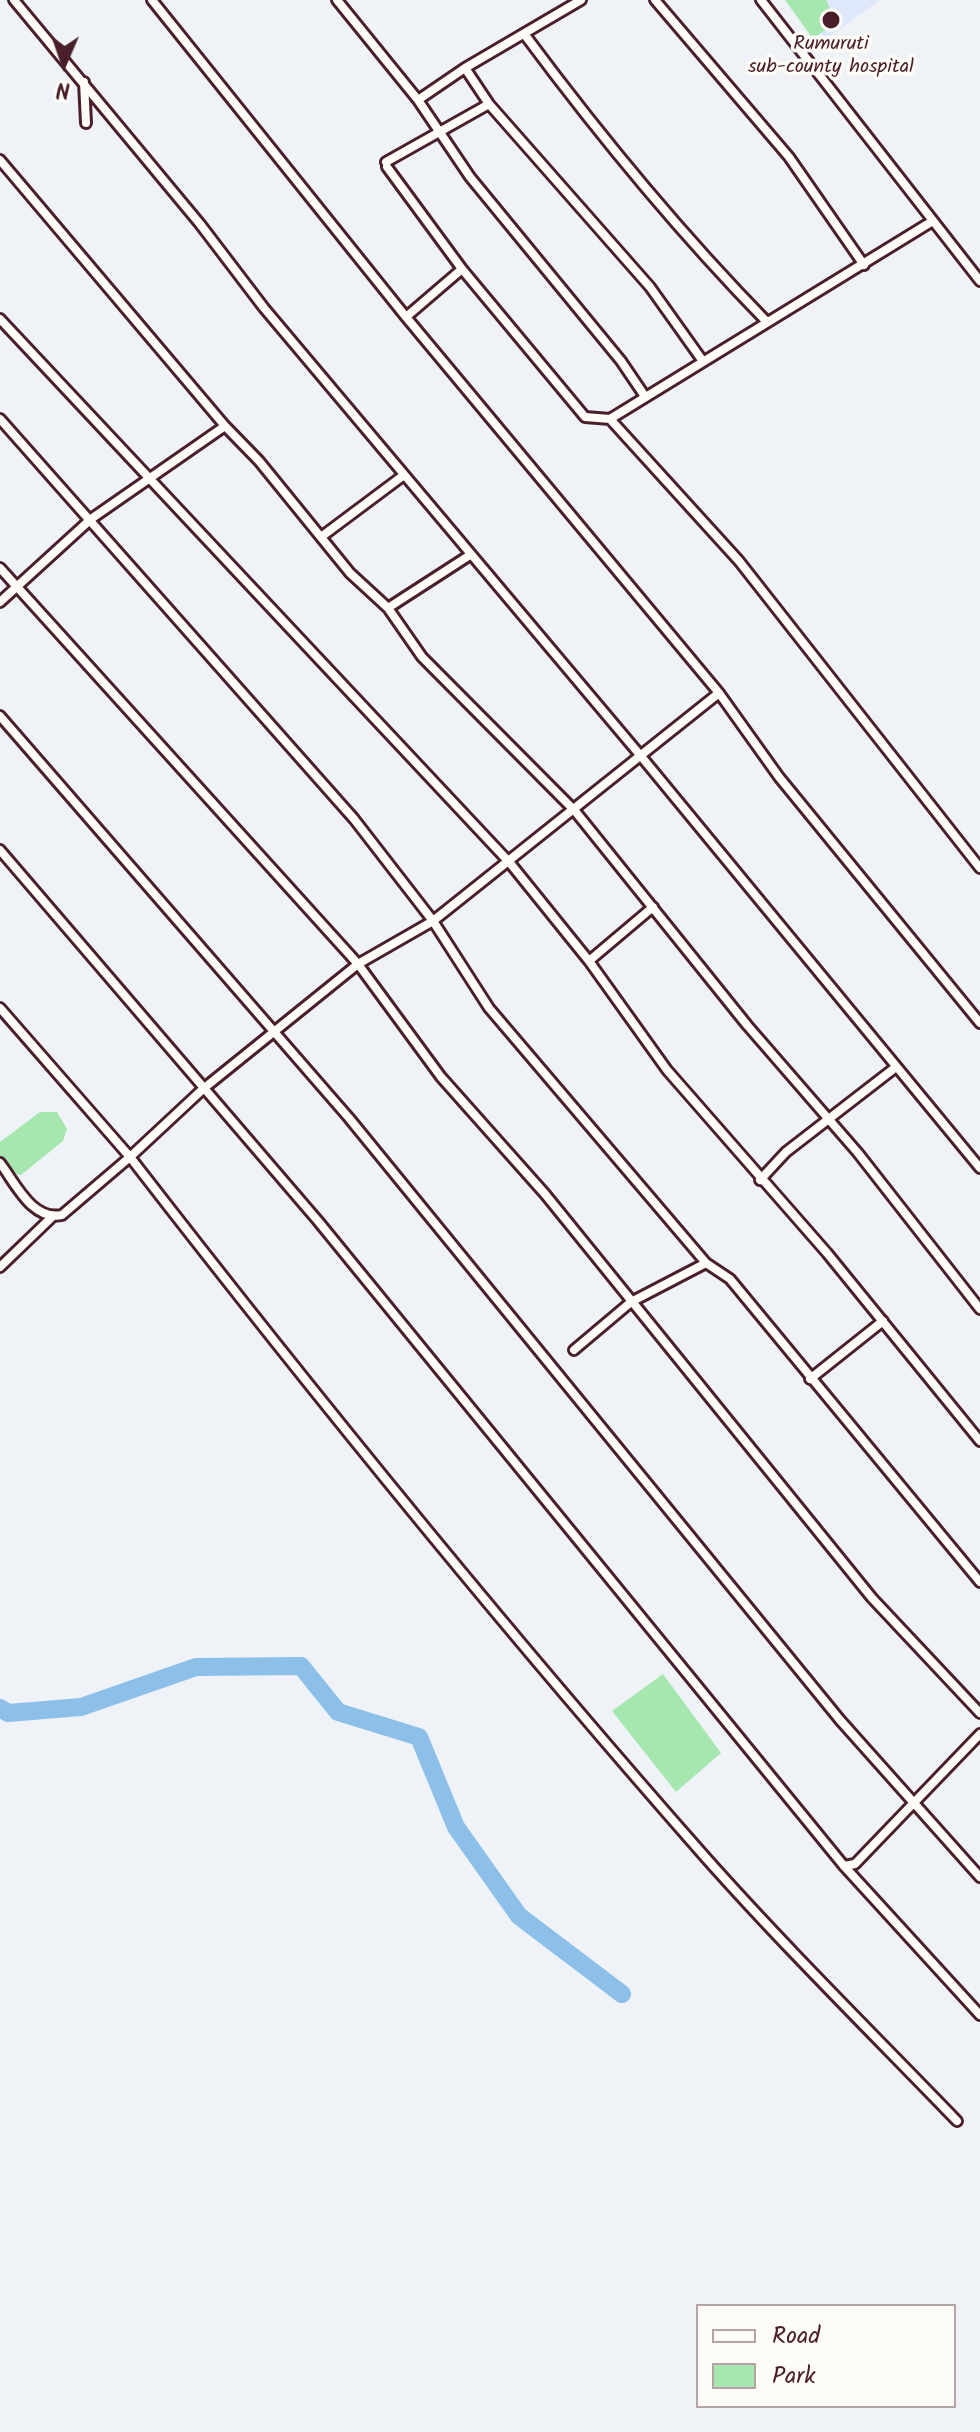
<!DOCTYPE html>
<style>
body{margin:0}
#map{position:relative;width:980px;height:2432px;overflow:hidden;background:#eff3f8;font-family:Kalam,sans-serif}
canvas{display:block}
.legend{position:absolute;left:696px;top:2304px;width:260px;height:104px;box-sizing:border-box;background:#fdfcf7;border:2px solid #b5a4a5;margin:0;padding:10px 14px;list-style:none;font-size:24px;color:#4a1f2b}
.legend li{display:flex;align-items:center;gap:16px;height:40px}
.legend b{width:40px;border:2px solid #b5a4a5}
.north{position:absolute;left:24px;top:24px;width:80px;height:80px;-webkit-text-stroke:6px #fdfcf7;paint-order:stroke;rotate:182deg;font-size:22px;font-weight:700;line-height:32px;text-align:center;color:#4a1f2b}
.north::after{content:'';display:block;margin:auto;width:28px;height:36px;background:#4a1f2b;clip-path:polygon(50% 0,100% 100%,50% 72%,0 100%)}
</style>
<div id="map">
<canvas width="980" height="2432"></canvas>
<ul class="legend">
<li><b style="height:10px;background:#fdfcf7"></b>Road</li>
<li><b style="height:22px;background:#a6e7b0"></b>Park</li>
</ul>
<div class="north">N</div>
</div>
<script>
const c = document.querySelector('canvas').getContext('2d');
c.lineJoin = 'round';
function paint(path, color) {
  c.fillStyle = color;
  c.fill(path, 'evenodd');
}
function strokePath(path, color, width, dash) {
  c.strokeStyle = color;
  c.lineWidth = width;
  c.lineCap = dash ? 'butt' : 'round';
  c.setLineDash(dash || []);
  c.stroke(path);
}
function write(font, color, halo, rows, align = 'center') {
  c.font = font + ' Kalam,sans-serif';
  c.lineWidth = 7;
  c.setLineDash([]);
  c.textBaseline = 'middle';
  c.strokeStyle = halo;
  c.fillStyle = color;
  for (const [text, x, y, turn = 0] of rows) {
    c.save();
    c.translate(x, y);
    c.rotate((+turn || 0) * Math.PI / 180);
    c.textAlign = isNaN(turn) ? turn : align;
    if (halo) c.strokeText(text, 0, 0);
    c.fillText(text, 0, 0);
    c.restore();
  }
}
const built = new Path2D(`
 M795,0H880L825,40Z`);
const green = new Path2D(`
 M785,0H826L836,22L813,39Z
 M40,1112H57L67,1129L63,1141L21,1175L12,1173L0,1159V1142Z
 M663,1674L721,1753L676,1792L612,1711Z`);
const river = new Path2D(`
 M0,1708L8,1713L81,1707L196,1667L301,1666L338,1712L419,1737L456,1827L519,1916L622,1994`);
const street = new Path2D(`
 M14,0L200,224L264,308L640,755L980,1168
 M152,0L406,317L719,693L779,777L980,1023
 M337,0L418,100L470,177L621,361L644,395
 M655,0L789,157L864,265
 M761,0L980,281
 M525,35C600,136 679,232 767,322
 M465,68L489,104L650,287L702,360
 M84,82L86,123
 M418,100L465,68L581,0
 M0,160L225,426L259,461L350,573L388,608L422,657L575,811L747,1025L858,1153L980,1309
 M386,162L489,104
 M387,167L462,269L585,417L610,419L739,561L980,868
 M406,317L462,269
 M0,319L510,863L589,961L667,1070L827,1253L980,1441
 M0,419L354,819L433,921L489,1008L706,1263L730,1279L980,1582
 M610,419L931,222
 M321,537L404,475
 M0,568L358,964L441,1077L545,1194L872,1598L980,1713
 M0,602L91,519L225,426
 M388,608L470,555
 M0,716L349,1118L840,1720L980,1877
 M0,850L318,1221L844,1866L980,2015
 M589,961L653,907
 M0,1008L130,1157L203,1089L358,964L433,921L719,693
 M0,1163C16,1184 32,1221 62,1215L130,1157C315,1396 506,1631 706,1858C786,1948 873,2034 957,2121
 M760,1180L786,1152L896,1067
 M0,1267L53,1216
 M574,1350L631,1302L706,1263
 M810,1379L883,1321
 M844,1866L855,1864L980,1734`);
const markers = [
 [831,20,10,"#4a1f2b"]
];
const poiNames = [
 ["Rumuruti",831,46],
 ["sub-county hospital",831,69]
];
paint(built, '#dee8fa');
paint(green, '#a6e7b0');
strokePath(river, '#8cc0e9', 18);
strokePath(street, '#4a1f2b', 14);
strokePath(street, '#fdfcf7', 8);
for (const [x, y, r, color] of markers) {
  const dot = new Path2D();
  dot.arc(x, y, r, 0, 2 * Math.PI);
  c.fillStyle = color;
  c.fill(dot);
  strokePath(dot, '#fdfcf7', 3);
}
write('20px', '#4a1f2b', '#fdfcf7', poiNames);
</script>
